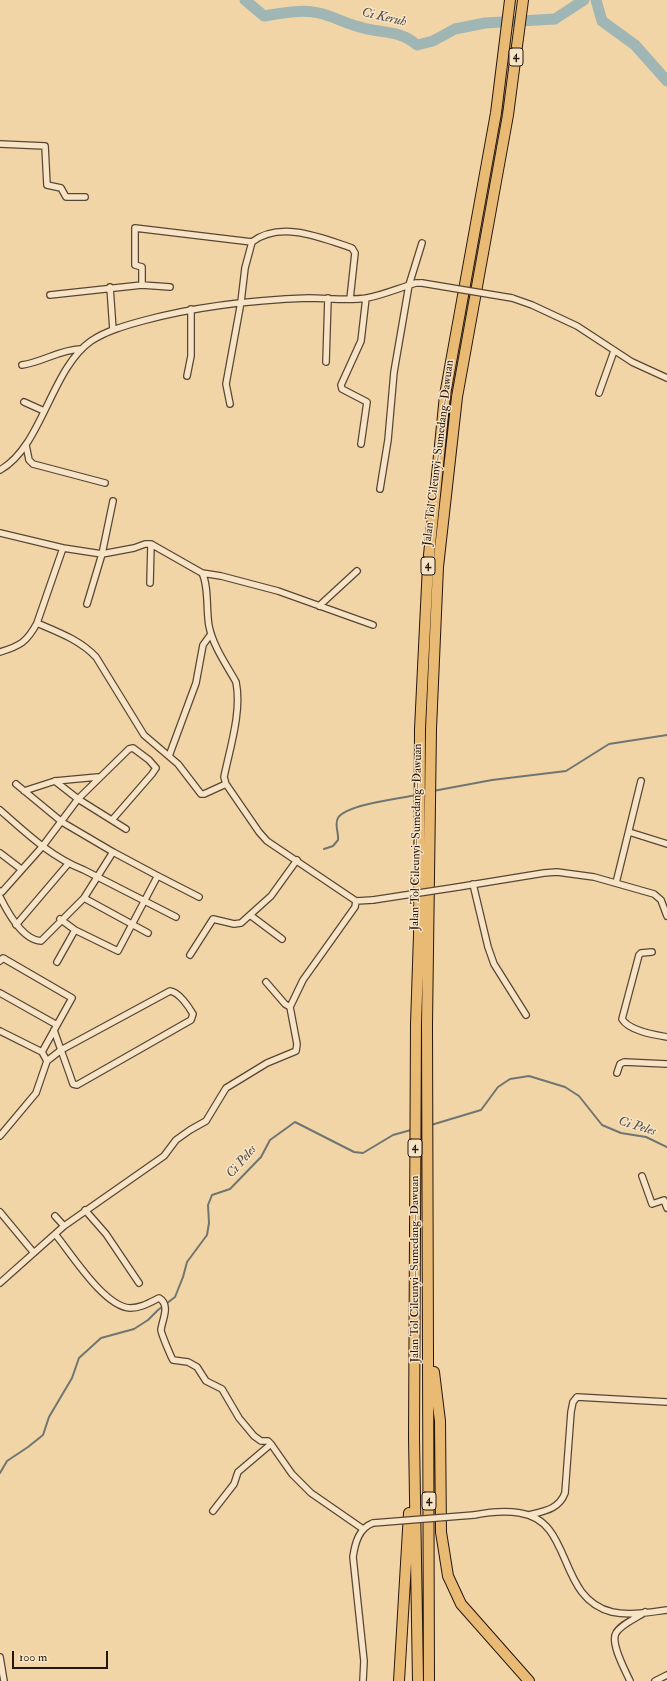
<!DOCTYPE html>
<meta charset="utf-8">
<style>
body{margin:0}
#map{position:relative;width:667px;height:1681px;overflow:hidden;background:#f2d5a7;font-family:"IM FELL Double Pica",serif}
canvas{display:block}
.scale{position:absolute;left:12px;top:1651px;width:96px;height:18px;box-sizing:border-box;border:2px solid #25160e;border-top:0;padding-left:5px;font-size:12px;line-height:14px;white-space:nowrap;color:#25160e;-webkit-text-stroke:3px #f7e4c6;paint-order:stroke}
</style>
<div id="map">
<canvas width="667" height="1681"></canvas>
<div class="scale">100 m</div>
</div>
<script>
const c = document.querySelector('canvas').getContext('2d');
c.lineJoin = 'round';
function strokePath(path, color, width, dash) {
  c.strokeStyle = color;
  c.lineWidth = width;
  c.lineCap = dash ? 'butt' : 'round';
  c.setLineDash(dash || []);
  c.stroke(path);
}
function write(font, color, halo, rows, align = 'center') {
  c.font = font + ' "IM FELL Double Pica",serif';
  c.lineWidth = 3;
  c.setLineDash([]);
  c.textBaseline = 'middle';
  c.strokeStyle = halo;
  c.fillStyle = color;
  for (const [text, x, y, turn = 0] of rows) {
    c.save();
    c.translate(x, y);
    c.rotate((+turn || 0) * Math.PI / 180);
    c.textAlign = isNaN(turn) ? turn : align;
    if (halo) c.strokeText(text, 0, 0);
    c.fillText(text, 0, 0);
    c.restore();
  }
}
const stream = new Path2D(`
 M433,791L492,780L566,771L609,744L667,735
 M324,849L333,846L338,840C339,833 334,824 338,818C345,805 401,798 417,795
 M431,1125L481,1110L498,1087L510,1079L529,1076L565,1087L579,1096L602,1125L621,1133L646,1137L667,1147
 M0,1473L7,1461L28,1447L43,1435L49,1417L72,1378L79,1358L101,1338L134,1329L148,1320L158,1310L175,1297L183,1277L187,1262L207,1235L209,1223L208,1205L212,1195L230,1189L261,1157L270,1140L295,1122L354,1152L363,1153L393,1135L411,1130`);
const river = new Path2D(`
 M245,0L264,16C282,13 302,9 319,13C333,16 346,24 360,27C381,34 399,29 417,45L433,41L455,29L485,23L555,19L584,0
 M596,0L602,21L635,45L667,81`);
const minor = new Path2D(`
 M0,144L45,146L47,185L61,188L66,197H85
 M142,285L170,287
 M110,287L113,330
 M50,295L142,285V267L135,265V228L252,242
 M512,298L532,305L577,326L632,362L667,378
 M326,362L328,298
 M22,365C43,362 59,350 80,349
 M187,376L191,356V309
 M599,393L614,351
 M24,402L44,411
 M230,404L226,384L241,302L245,268L252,242C281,220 322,238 352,248L355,253L350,299
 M361,444L367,402L342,389L341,385L361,341L366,298
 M26,445L29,460L33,464L105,483
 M0,470C42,447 51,369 91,341C106,331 124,326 142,321C197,306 252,300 309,298C328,298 348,301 367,298C383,295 399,288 416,283H422
 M380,489L388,440L394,372L409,285L422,243
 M0,533L63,548L102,554L134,548L145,544H151L202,573C209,586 206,610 209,626C213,646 226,664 236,682C242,711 230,748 224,777L226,784L259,832L267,841L356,901L373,900
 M202,573L221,576L278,591L373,625
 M150,583L151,544
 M87,604L102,554L113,501
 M319,606L357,571
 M37,623C58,632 80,640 96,657L144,735L178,764L201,794H204L226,784
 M0,652C20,646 27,642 37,623L63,548
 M169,756L196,683L203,645L211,634
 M55,781L78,799L126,829
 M16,784L62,822L113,852L156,875L157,877L118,951L75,930L60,919
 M24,791L55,781L98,777
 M0,810C26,833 51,857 84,870L176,917
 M629,832L667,844
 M0,853L21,869
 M156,875L199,897
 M616,883L641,781
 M473,884L488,947L494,964L526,1015
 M458,887L544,873L557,872L594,877L654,894L661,900L667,916
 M0,891L2,892L42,847L78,799L129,749L133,748L149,760L156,768L152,774L112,820
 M0,897C7,911 22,940 41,941L84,898L113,852
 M84,898L148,933
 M250,915L282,939
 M16,925L68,864
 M652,952L641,953L639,955L622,1019C629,1031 655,1035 667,1037
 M190,955L213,919L234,924L241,923L271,896L297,860
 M0,961L3,958L72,998L42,1052L47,1061L36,1093L0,1136
 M57,962L75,930
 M266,982L285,1004L290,1007
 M0,993L57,1025
 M0,1031L42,1052
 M47,1061L61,1050L170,991C179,992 189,1007 193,1014L191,1020L77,1085L73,1084C67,1066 60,1048 54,1030
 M617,1073L620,1064L624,1062L667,1064
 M642,1176L652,1204L664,1200L667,1208
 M85,1210L106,1234L139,1283
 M0,1212L34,1253
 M55,1216L64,1226
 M55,1234C71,1253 104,1307 130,1308C141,1308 149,1303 159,1298C171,1305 162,1320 161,1330C161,1333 171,1357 173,1360L188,1362L197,1367L206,1381L222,1389L239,1418L254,1436L261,1441H268L271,1444L292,1474L311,1493L363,1529
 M0,1283L64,1226L164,1156L176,1140L190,1130L206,1121L226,1088L267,1063L296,1051L297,1044L290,1007L303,980L355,907L356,901
 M213,1511L234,1484L238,1472L271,1444
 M474,1515C489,1512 504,1510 520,1513C574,1521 556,1598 612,1612C630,1616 650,1612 667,1610
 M529,1515C545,1511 559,1509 565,1493L571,1412L573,1402L577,1397L667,1402
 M0,1657L4,1681
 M363,1681L364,1661L353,1557C355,1543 359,1528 373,1523
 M630,1681C625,1670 610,1643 616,1633C621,1624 637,1618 645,1612
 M655,1681L667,1675`);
const motorway = new Path2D(`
 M434,1372L440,1421L441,1532L448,1576L461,1604L529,1681
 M399,1681L409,1513
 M418,1681L414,1437L416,1024L419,935L420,729L428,565L445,395L496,113L510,0
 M429,1681L427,1024L431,729L438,567L457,397L508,115L523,0`);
const minorBridge = new Path2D(`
 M422,283L512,298
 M373,900L458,887
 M373,1523L474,1515`);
const shields = [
 [516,57,14],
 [428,566,14],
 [415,1148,14],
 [429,1501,14]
];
const shieldNames = [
 ["4",516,57],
 ["4",428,566],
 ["4",415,1148],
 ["4",429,1501]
];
const streetNames = [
 ["Jalan Tol Cileunyi–Sumedang–Dawuan",439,453,-83],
 ["Jalan Tol Cileunyi–Sumedang–Dawuan",417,837,-89],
 ["Jalan Tol Cileunyi–Sumedang–Dawuan",415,1269,-90]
];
const waterNames = [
 ["Ci Keruh",384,18,13],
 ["Ci Peles",637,1127,17],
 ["Ci Peles",242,1162,-49]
];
strokePath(stream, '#6f7672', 2);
strokePath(river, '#a0b6b4', 11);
strokePath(minor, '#584634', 8);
strokePath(motorway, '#25160e', 12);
strokePath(minor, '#f7e4c6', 5.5);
strokePath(motorway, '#e9ba74', 10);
strokePath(minorBridge, '#584634', 8, []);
strokePath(minorBridge, '#f7e4c6', 5.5);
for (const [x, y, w] of shields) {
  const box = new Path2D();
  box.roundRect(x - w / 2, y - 9, w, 18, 3);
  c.fillStyle = '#f7e4c6';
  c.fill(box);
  strokePath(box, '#25160e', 1);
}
write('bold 11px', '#25160e', null, shieldNames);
write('12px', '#25160e', '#f7e4c6', streetNames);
write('italic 13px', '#504e48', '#f7e4c6', waterNames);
</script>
